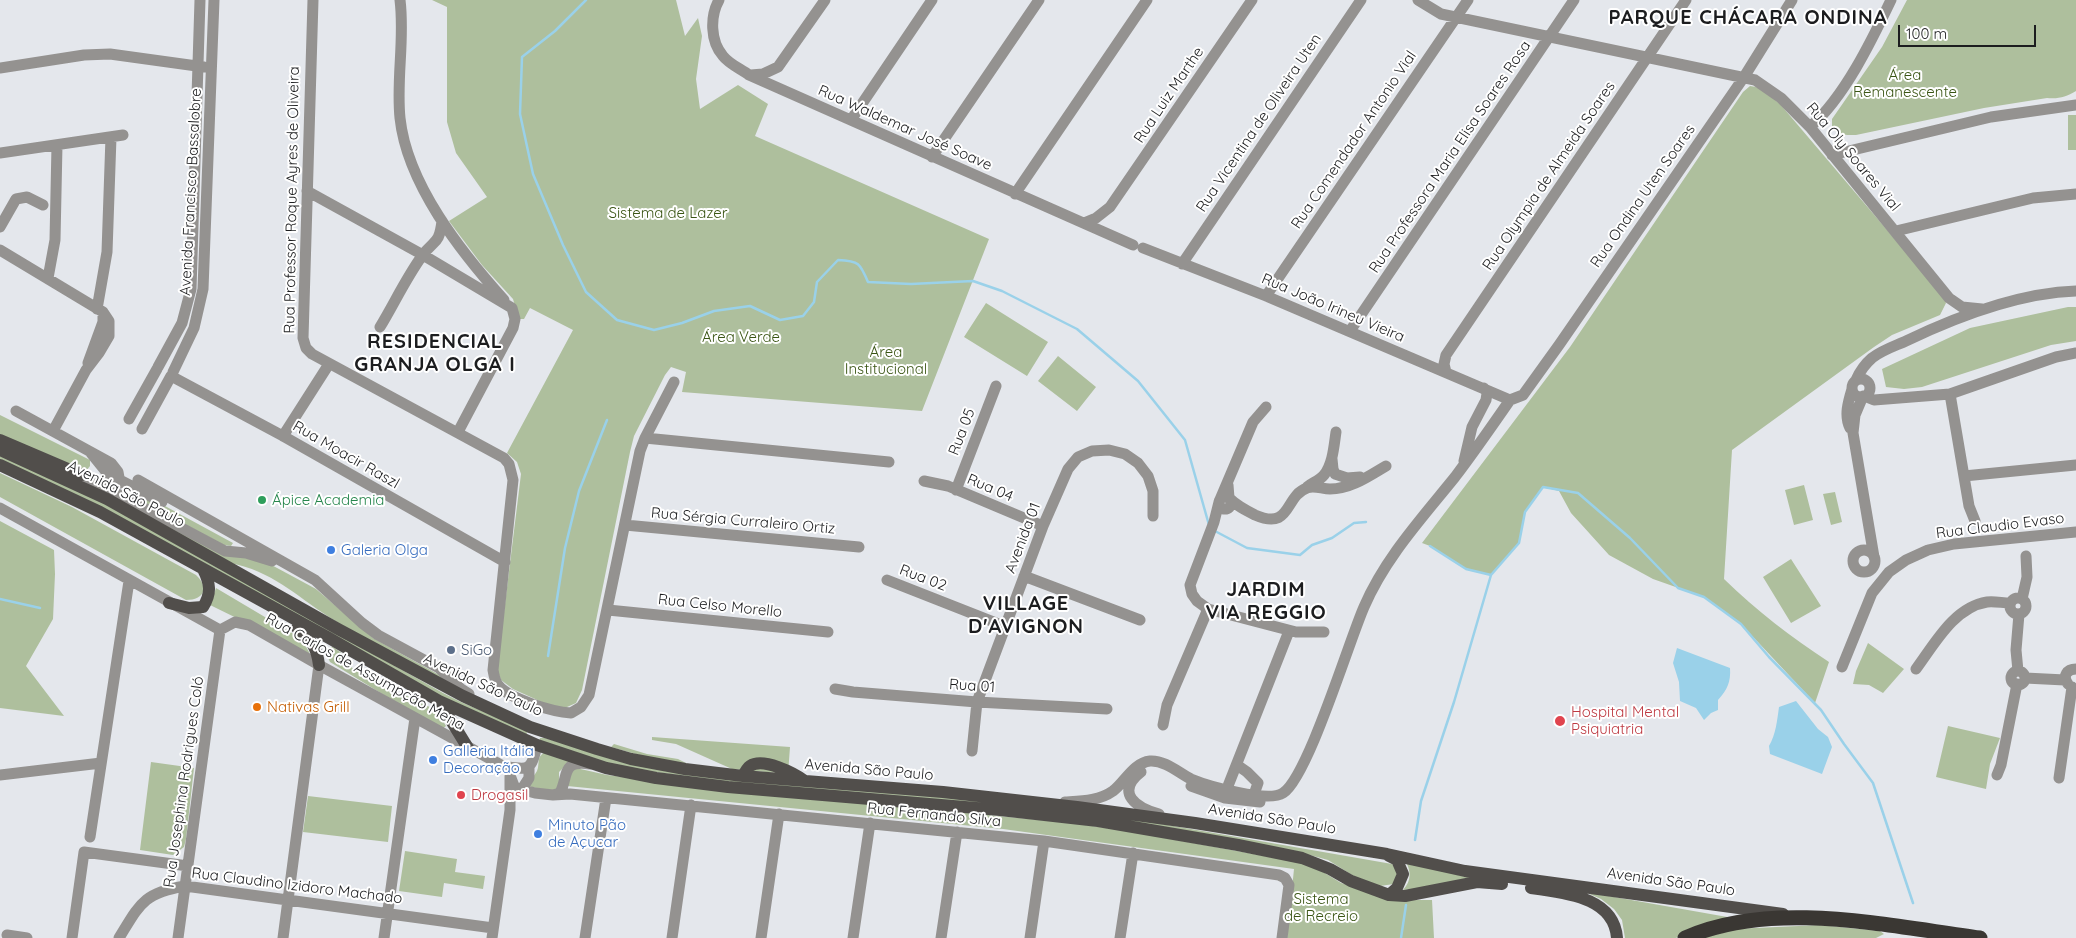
<!DOCTYPE html>
<meta charset="utf-8">
<style>
body{margin:0}
#map{position:relative;width:2076px;height:938px;overflow:hidden;background:#e4e7ec;font-family:Quicksand,sans-serif}
canvas{display:block}
.scale{position:absolute;left:1898px;top:25px;width:138px;height:22px;box-sizing:border-box;border:2px solid #1c1d1f;border-top:0;padding-left:6px;font-size:15px;line-height:18px;white-space:nowrap;color:#1c1d1f;-webkit-text-stroke:4px #fff;paint-order:stroke}
</style>
<div id="map">
<canvas width="2076" height="938"></canvas>
<div class="scale">100 m</div>
</div>
<script>
const c = document.querySelector('canvas').getContext('2d');
c.lineJoin = 'round';
function paint(path, color) {
  c.fillStyle = color;
  c.fill(path, 'evenodd');
}
function strokePath(path, color, width, dash) {
  c.strokeStyle = color;
  c.lineWidth = width;
  c.lineCap = dash ? 'butt' : 'round';
  c.setLineDash(dash || []);
  c.stroke(path);
}
function write(font, color, halo, rows, align = 'center') {
  c.font = font + ' Quicksand,sans-serif';
  c.lineWidth = 4;
  c.setLineDash([]);
  c.textBaseline = 'middle';
  c.strokeStyle = halo;
  c.fillStyle = color;
  for (const [text, x, y, turn = 0] of rows) {
    c.save();
    c.translate(x, y);
    c.rotate((+turn || 0) * Math.PI / 180);
    c.textAlign = isNaN(turn) ? turn : align;
    if (halo) c.strokeText(text, 0, 0);
    c.fillText(text, 0, 0);
    c.restore();
  }
}
const green = new Path2D(`
 M432,0H676L685,36L698,18L702,36L696,79L700,109L738,85L768,104L755,136L989,239L922,411L682,392L686,372L671,367L665,375L634,436L630,452L582,690L576,703L567,707L555,708L513,689L501,680L497,669L521,474L517,462L507,453L573,330L530,308L524,319H519L513,299L482,265L449,221L487,197L456,153L447,122V7Z
 M1907,0H2076V91C2066,97 2059,99 2047,98L1984,108L1856,135C1846,135 1839,136 1832,128V119L1882,47Z
 M1750,86C1763,87 1770,96 1780,104L1944,297L1946,303L1940,315L1892,335L1874,347L1732,450L1724,579C1757,611 1791,637 1829,662L1815,703L1741,624L1704,597L1653,579L1609,555L1571,513L1559,491L1543,487L1525,512L1519,543L1491,575L1466,569L1430,546L1422,543L1570,347L1743,92Z
 M2068,115H2076V150H2068Z
 M986,303L1048,342L1027,376L964,337Z
 M2068,307H2076V341L2051,345L1922,387L1904,389L1886,387L1882,369L1970,328Z
 M1058,356L1096,387L1077,411L1038,381Z
 M0,415L90,460V466L86,471L0,435Z
 M0,455L106,503L443,693L461,702L526,730L527,733L526,736L458,707L0,460Z
 M44,463L224,553L266,562L316,589L373,638L443,677V680C405,659 365,640 329,617C295,595 272,571 230,563Z
 M0,473L72,507L196,575C209,587 205,600 186,600L0,497Z
 M1804,485L1813,520L1794,525L1785,490Z
 M130,487L233,543L231,546L224,545L126,493V488Z
 M1835,492L1842,522L1831,525L1823,494Z
 M0,521L54,550L55,574L53,619L26,666L64,716L0,708Z
 M1791,559L1821,606L1791,623L1763,577Z
 M216,588L302,639L310,654L210,605Z
 M1868,643L1904,669L1883,693L1869,685L1853,684L1856,671Z
 M333,647L343,654L351,667L390,692L405,695L436,710L446,726L441,730L330,662L324,649Z
 M1948,726L2000,738L1990,764L1986,789L1936,777Z
 M652,737L790,747L788,774L732,769L676,744L652,740Z
 M540,738H545L611,758L1099,813L1392,864L1399,872L1394,884L1380,886L1360,880L1328,860L1295,851L1120,822L792,790L624,768L539,742Z
 M614,744L647,754L678,759L688,764L660,761L611,747Z
 M545,752L571,760L559,772V788L552,791L527,786C530,781 534,776 537,771C540,764 536,757 545,752Z
 M151,762L194,768L186,839L184,847L173,855L140,850Z
 M576,768L607,775L829,800L1072,823L1127,831L1303,863L1320,870L1341,883L1397,900H1432L1434,938H1287L1294,869L1003,829L567,786L569,773Z
 M308,796L392,806L388,842L303,832Z
 M405,851L457,859L455,872L485,876L483,889L444,883L442,897L399,891Z
 M1405,860L1733,918L1690,930L1676,938H1625L1622,920L1614,909L1601,899L1585,892L1509,880L1403,890C1412,880 1411,871 1405,860Z
 M1820,925L1880,931L1884,934L1876,938H1700L1733,929Z`);
const water = new Path2D(`
 M1677,648L1730,668C1731,682 1727,690 1718,700V710L1711,713L1704,720L1696,708L1680,701L1679,682L1673,663Z
 M1796,701L1818,729L1828,737L1832,747L1822,774L1770,754L1769,746C1776,734 1777,721 1779,707Z`);
const stream = new Path2D(`
 M586,0L555,31L522,57L520,114L533,174L563,245L586,292L617,320L654,330L682,323L714,311L750,306L780,320L803,316L814,302L817,282L838,260C859,261 860,263 868,282L911,284L973,281L1002,291L1077,329L1138,381L1185,440L1209,525
 M1213,530L1247,548L1300,555L1312,545L1332,538L1354,523L1366,522
 M1430,546L1466,569L1491,575L1519,543L1525,512L1543,487L1578,493L1630,538L1678,588L1704,597L1741,624L1769,657L1821,710L1844,744L1873,783L1913,903
 M0,599L40,608
 M548,656L565,548L579,491L607,420
 M1415,840L1421,801L1454,702L1491,575
 M1401,938L1406,905`);
const minor = new Path2D(`
 M313,0L303,338L306,348L312,354L504,458L509,464L513,480L493,670C494,676 495,681 498,685C509,699 553,712 571,713L581,707L589,695L640,451L645,438L674,382
 M400,0C405,39 396,79 400,118C407,184 461,252 504,300
 M719,0C710,16 710,41 723,56C729,64 741,69 749,75L1133,245
 M1418,0L1441,14L1755,80L1781,98L1810,127L1949,298L1962,307L1982,309
 M0,68L84,55L110,54L204,67
 M751,75L763,74L778,67L825,0
 M851,120L932,0
 M1810,127C1844,98 1872,40 1891,0
 M0,153L123,135
 M1832,155L1991,117L2076,105
 M932,157L1039,0
 M307,191L423,255L512,308L515,319L513,328L458,432
 M1015,194L1147,0
 M1084,223L1096,218L1110,207L1252,0
 M0,227L16,199L27,197L43,205
 M1896,231L2033,198L2076,194
 M1143,248L1266,296L1510,400
 M0,250L103,312L109,321V336L99,353L86,370L53,431
 M1182,264L1361,0
 M48,278L55,240L57,145
 M1266,296L1468,0
 M97,309L107,252L111,137
 M380,327C394,304 406,278 422,256C434,239 439,246 442,221
 M1350,331L1574,0
 M88,363L103,322V312
 M158,367L182,323L191,289L200,0
 M173,372L194,328L203,289L214,0
 M1446,372L1444,364L1446,355L1686,0
 M1852 388a9 9 0 1 1 18 0a9 9 0 1 1-18 0Z
 M1856,380C1860,371 1865,364 1872,358C1882,350 1895,346 1906,341C1958,316 2018,293 2076,291
 M1950,394L1969,506L1975,521
 M1863,396L1855,415L1853,433L1874,557
 M1864,396L1874,400L1950,394L2056,357L2076,353
 M1510,400L1523,395L1559,345L1744,77L1792,0
 M1266,407L1253,422L1219,502L1214,522L1190,585L1192,594L1197,601L1208,609L1296,632H1324
 M16,411L111,463L118,472L120,483
 M129,419L157,369
 M1850,428C1844,416 1848,402 1852,389
 M142,429L171,376L283,436L505,562
 M283,436L329,364
 M645,438L889,462
 M91,453L108,474L162,502
 M1332,459L1333,469L1335,474L1347,478L1360,477
 M1464,461L1472,427L1486,400L1487,393L1484,388
 M82,475L225,551L246,553L272,561
 M1964,476L2076,465
 M138,480L315,580L362,623L378,635L439,668L461,689L469,694
 M924,481L948,486L1043,526
 M1228,485L1229,498C1237,506 1245,510 1255,515C1292,531 1284,496 1307,488C1314,485 1322,489 1330,489C1351,489 1369,476 1386,466
 M1307,487C1312,483 1320,480 1324,475C1333,464 1334,445 1336,432
 M956,490L996,386
 M1219 503a6 6 0 1 1 12 0a6 6 0 1 1-12 0Z
 M0,508L220,630
 M625,525L859,547
 M1853 561a11 11 0 1 1 22 0a11 11 0 1 1-22 0Z
 M1024,576L1140,620
 M887,580L1004,626
 M2010 606a8 8 0 1 1 16 0a8 8 0 1 1-16 0Z
 M2022,599L2027,577L2026,556
 M608,610L828,632
 M220,630L235,622L249,625L319,665L503,766C529,770 531,772 537,745
 M1842,667L1872,593L1889,572L1906,560L1928,550L1954,544L2076,532
 M1916,669C1934,645 1954,607 1987,602C1994,601 2003,603 2010,603
 M2018,671L2016,650L2019,614
 M2011 678a7 7 0 1 1 14 0a7 7 0 1 1-14 0Z
 M2025,678L2065,680
 M2068,684C2062,676 2067,669 2076,669
 M835,689L853,692L977,702L1107,709
 M1163,725L1167,705L1208,609
 M972,751L977,702L1043,526L1068,469L1078,457L1092,451L1109,450L1125,454L1138,463L1148,476L1153,491V516
 M1237,765L1247,772L1258,783L1252,800
 M1141,772C1114,793 1137,808 1159,814
 M0,775L101,763
 M1997,775L2001,765L2017,684
 M511,778L514,786L517,788L535,793L553,795L560,793C569,775 561,760 590,764
 M2059,778L2072,687
 M1191,786L1225,798L1260,802
 M522,789L529,778V767
 M1223,793L1226,791L1289,631
 M553,795L570,794L1044,841L1279,875L1285,878L1289,885L1282,938
 M1065,802C1081,801 1099,801 1113,791C1125,782 1133,763 1150,761C1165,760 1179,773 1191,779C1208,786 1268,803 1283,793C1308,777 1349,641 1364,607C1385,558 1422,518 1455,477C1474,452 1492,426 1510,400
 M90,837L129,581
 M7,935L27,938
 M72,938L84,852L188,866
 M119,938C140,904 143,893 185,886L493,928
 M178,938L220,630
 M283,938L319,665
 M384,938L415,718
 M492,938L510,810V776
 M585,938L606,798
 M672,938L691,805
 M761,938L779,814
 M853,938L870,823
 M941,938L957,832
 M1030,938L1044,841
 M1120,938L1133,853`);
const major = new Path2D(`
 M0,440L82,475
 M0,450L107,499L338,629L463,696L530,727L597,749L631,759L685,769L743,776L943,792L1077,807L1195,823L1387,854L1465,871L1783,914
 M0,465L100,512L329,638L439,701L537,745L606,768L656,778L728,787L1000,810L1098,821L1238,845L1302,858L1330,869L1351,881L1389,895L1405,896L1477,882L1502,884
 M169,603L189,608L203,607C212,593 210,583 203,569
 M297,628C311,638 317,648 319,665
 M439,701L468,748
 M743,776C745,772 747,768 750,766C763,757 794,773 805,781
 M1531,888C1563,893 1614,896 1617,938
 M1389,895L1397,888L1403,874L1397,860L1389,856`);
const highway = new Path2D(`
 M1685,938C1772,899 1888,926 1980,938`);
const markers = [
 [262,500,5,"#2e9e5b"],
 [331,550,5,"#3f7fe0"],
 [451,650,5,"#5c6f8a"],
 [257,707,5,"#e8710a"],
 [1560,721,6,"#e0444e"],
 [433,760,5,"#3f7fe0"],
 [461,795,5,"#e0444e"],
 [538,834,5,"#3f7fe0"]
];
const parkNames = [
 ["Área",1905,75],
 ["Remanescente",1905,92],
 ["Sistema de Lazer",668,213],
 ["Área Verde",741,337],
 ["Área",886,352],
 ["Institucional",886,369],
 ["Sistema",1321,899],
 ["de Recreio",1321,916]
];
const streetNames = [
 ["Rua Luiz Marthe",1169,95,-56],
 ["Rua Vicentina de Oliveira Uten",1259,123,-56],
 ["Rua Waldemar José Soave",905,128,24],
 ["Rua Comendador Antonio Vial",1354,140,-56],
 ["Rua Professora Maria Elisa Soares Rosa",1450,157,-56],
 ["Rua Oly Soares Vial",1853,157,50],
 ["Rua Olympia de Almeida Soares",1549,176,-56],
 ["Avenida Francisco Bassalobre",191,192,-87],
 ["Rua Ondina Uten Soares",1643,196,-55],
 ["Rua Professor Roque Ayres de Oliveira",292,200,-89],
 ["Rua João Irineu Vieira",1333,308,23],
 ["Rua 05",962,432,-69],
 ["Rua Moacir Raszl",346,455,30],
 ["Rua 04",990,488,23],
 ["Avenida São Paulo",126,494,27],
 ["Rua Sérgia Curraleiro Ortiz",743,521,5],
 ["Rua Claudio Evaso",2000,526,-7],
 ["Avenida 01",1023,538,-69],
 ["Rua 02",923,578,21],
 ["Rua Celso Morello",720,606,6],
 ["Rua Carlos de Assumpção Mena",365,672,29],
 ["Avenida São Paulo",483,685,25],
 ["Rua 01",972,686,4],
 ["Avenida São Paulo",869,770,5],
 ["Rua Josephina Rodrigues Coló",184,782,-82],
 ["Rua Fernando Silva",934,815,6],
 ["Avenida São Paulo",1272,819,9],
 ["Avenida São Paulo",1671,882,8],
 ["Rua Claudino Izidoro Machado",297,886,7]
];
const leisureNames = [
 ["Ápice Academia",272,500]
];
const shopNames = [
 ["Galeria Olga",341,550],
 ["Galleria Itália",443,751],
 ["Decoração",443,768],
 ["Minuto Pão",548,825],
 ["de Açucar",548,842]
];
const serviceNames = [
 ["SiGo",461,650]
];
const foodNames = [
 ["Nativas Grill",267,707]
];
const healthNames = [
 ["Hospital Mental",1571,712],
 ["Psiquiatria",1571,729],
 ["Drogasil",471,795]
];
const districtNames = [
 ["PARQUE CHÁCARA ONDINA",1748,18],
 ["RESIDENCIAL",435,342],
 ["GRANJA OLGA I",435,365],
 ["JARDIM",1266,590],
 ["VIA REGGIO",1266,613],
 ["VILLAGE",1026,604],
 ["D'AVIGNON",1026,627]
];
paint(green, '#aebf9d');
paint(water, '#9ad1e9');
strokePath(stream, '#9ad1e9', 2.5);
strokePath(minor, '#949290', 11);
strokePath(major, '#514e4b', 12);
strokePath(highway, '#3a3733', 15);
for (const [x, y, r, color] of markers) {
  const dot = new Path2D();
  dot.arc(x, y, r, 0, 2 * Math.PI);
  c.fillStyle = color;
  c.fill(dot);
  strokePath(dot, '#fff', 2);
}
write('15px', '#3a5514', '#fff', parkNames);
write('15px', '#1c1d1f', '#fff', streetNames);
write('15px', '#27864d', '#fff', leisureNames, 'left');
write('15px', '#366cbe', '#fff', shopNames, 'left');
write('15px', '#4e5e75', '#fff', serviceNames, 'left');
write('15px', '#c56008', '#fff', foodNames, 'left');
write('15px', '#be3a42', '#fff', healthNames, 'left');
c.letterSpacing = '1px';
write('bold 20px', '#1c1d1f', '#fff', districtNames);
c.letterSpacing = '0px';
</script>
